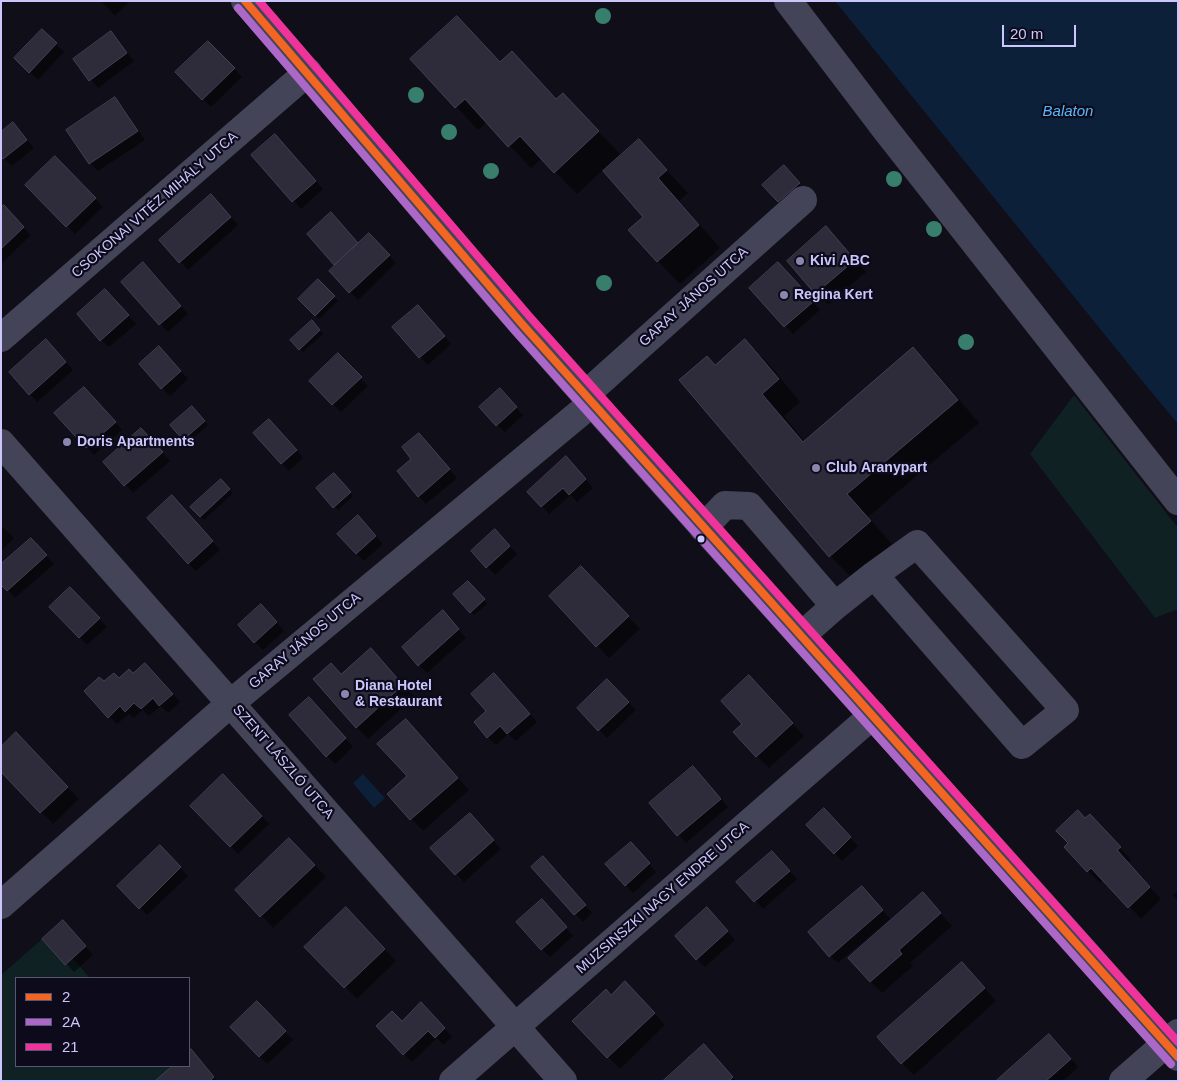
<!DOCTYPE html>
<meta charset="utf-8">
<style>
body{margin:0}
#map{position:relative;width:1179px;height:1082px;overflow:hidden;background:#100e18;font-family:Arial,sans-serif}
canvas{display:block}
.frame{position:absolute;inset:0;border:2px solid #cbc7fd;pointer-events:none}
.legend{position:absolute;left:15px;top:977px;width:175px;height:90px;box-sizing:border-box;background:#0d0b1b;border:1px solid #595675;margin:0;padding:6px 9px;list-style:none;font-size:15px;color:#cbc7fd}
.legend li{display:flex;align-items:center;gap:10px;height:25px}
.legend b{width:25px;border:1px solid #595675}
.scale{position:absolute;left:1002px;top:25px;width:74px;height:22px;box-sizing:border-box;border:2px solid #cbc7fd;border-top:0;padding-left:6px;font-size:15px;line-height:18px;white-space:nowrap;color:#cbc7fd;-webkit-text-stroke:4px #0d0b1b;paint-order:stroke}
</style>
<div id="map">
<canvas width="1179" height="1082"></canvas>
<div class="frame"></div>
<ul class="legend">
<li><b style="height:6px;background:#f26522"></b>2</li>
<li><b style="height:6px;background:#ac68c9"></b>2A</li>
<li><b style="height:6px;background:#ef339a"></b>21</li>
</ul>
<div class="scale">20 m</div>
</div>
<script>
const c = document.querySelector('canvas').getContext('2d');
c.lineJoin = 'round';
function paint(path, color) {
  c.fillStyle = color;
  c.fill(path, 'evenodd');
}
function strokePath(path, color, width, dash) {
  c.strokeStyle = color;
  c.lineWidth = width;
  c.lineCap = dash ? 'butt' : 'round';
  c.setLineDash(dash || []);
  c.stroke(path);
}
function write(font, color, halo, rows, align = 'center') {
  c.font = font + ' Arial,sans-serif';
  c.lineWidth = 4.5;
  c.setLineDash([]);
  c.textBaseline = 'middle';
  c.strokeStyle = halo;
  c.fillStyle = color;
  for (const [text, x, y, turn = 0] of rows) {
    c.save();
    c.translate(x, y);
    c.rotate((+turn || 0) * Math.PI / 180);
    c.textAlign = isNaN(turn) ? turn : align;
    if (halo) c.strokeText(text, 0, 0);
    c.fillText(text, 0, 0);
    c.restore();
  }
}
const green = new Path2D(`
 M1074,395L1178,528V609L1155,618L1030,454Z
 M50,932L90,978H16V1066H167L174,1074L166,1081H1V975Z`);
const water = new Path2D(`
 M835,1H1178V424L1139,377Z
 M363,774L385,798L374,808L353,783Z`);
const shadow = new Path2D(`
 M101,1H130L115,16Z
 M457,17L501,63L512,53L557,100L563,94L620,154L609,165L610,167L639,141L688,193L679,201L720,248L680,284L658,261L645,217L604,169L577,194L542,158L531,168L487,122L478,130L412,59Z
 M42,31L64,52L38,80L16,58Z
 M111,33L134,61L98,88L74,59Z
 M208,42L242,77L211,107L177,72Z
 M115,99L123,107L145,140L98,171L90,163Z
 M13,124L34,148L12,166L1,155Z
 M282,143L323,189L301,209L253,155Z
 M55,158L103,207L75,234L27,185Z
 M788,171L802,187L782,205L779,201Z
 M219,204L238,225L188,270L161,240Z
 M3,207L31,235L1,264V209Z
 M339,222L358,244L369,234L396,263L358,300L330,271L336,265L309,234Z
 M826,228L866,272L828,305L788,261Z
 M151,271L188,314L168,332L122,282Z
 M786,271L820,310L793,334L751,288Z
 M318,281L338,301L319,319L300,299Z
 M113,299L136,324L109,347L101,340Z
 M426,314L451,344L428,365L420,357Z
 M312,322L323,334L303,352L292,340Z
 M745,341L768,363L800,402L784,416L805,442L913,349L935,371L979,423L868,517L892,544L852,578L830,556L716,366Z
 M54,349L73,370L37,402L30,394Z
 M167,355L188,379L170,396L162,388Z
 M338,355L368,386L341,412L310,381Z
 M92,396L122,430L94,455L87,447Z
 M507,398L523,415L505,432L497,425Z
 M195,411L208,425L188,443L172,426Z
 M277,428L303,458L289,471L281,463Z
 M419,434L457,478L426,504L419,496L413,459Z
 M149,437L170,461L133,493L105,462Z
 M574,466L593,488L577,502L571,495L549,514L542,506Z
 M334,475L353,496L338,510L318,489Z
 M225,484L233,493L204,520L192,507Z
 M180,504L220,550L196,571L188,563Z
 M366,525L383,544L364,561L356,553Z
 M1,526L14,538L1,551Z
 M495,531L517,554L495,575L473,551Z
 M39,547L54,564L15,598L8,590Z
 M593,579L640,629L609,658L550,596Z
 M472,586L487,604L474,615L470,612Z
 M70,588L107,627L87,645L51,607Z
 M269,614L284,631L263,650L255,642Z
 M450,620L466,638L427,673L419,665Z
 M371,650L414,697L368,739L357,727L342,675Z
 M153,672L180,702L168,713L161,706L149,716L143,710L133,718L129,714L117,724L86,691L133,675Z
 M607,681L636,710L607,738L578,708Z
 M502,683L537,722L516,741L508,734L496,745L488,737V711Z
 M761,689L804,736L769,768L757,756Z
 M317,706L353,747L335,764L327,756Z
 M417,732L469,790L423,831L388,794L408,776Z
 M28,746L79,799L53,824L1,771Z
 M701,775L728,807L686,843L651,803Z
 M223,776L269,824L238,854L192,806Z
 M824,810L858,846L842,861L808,825Z
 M1086,820L1102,828L1131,860L1128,863L1161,899L1141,919L1103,879L1100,883L1088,871Z
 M477,822L501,849L464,882L432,848Z
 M160,847L188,876L147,915L119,886Z
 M301,851L326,877L273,928L237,890Z
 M638,852L656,872L633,893L626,885Z
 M780,860L797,879L763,909L738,882Z
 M550,866L592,913L583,922L533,867Z
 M1178,890V900L1173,895Z
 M923,894L952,926L910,963L913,966L882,993L870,981Z
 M869,895L890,919L838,963L830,956Z
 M549,909L573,936L550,957L542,949Z
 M714,917L735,940L705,967L697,959Z
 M357,921L396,961L357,999L306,947Z
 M71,930L93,955L74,972L44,939Z
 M973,975L996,1001L914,1075L902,1063Z
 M637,995L665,1025L620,1069L574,1021L611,996Z
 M257,1003L293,1040L267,1064L231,1027Z
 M429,1012L452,1037L443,1045L437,1038L412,1062L404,1054L402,1022Z
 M1057,1043L1078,1067L1063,1081H998Z
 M191,1051L217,1081H157L174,1066H189V1053Z
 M716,1058L736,1081H665Z`);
const building = new Path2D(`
 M457,16L500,62L512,51L556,99L563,93L599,131L554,173L520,136L508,147L465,99L455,108L410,59Z
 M42,29L57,43L29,73L14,58Z
 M111,31L127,53L89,81L73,59Z
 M208,41L235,68L202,100L175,72Z
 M115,97L138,131L89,164L66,130Z
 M13,122L27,140L3,159L1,157V132Z
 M275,134L316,181L292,202L251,155Z
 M639,139L667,170L658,178L699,225L657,262L628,230L643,217L603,171Z
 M55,156L96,198L66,227L25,185Z
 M784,165L800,183L778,202L762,185Z
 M211,194L231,217L179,263L159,240Z
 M4,205L24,227L1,249V207Z
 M331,212L358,243L334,265L307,234Z
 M826,226L855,260L815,294L787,261Z
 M369,233L390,255L349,293L329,271Z
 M143,262L181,306L159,325L121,282Z
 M778,262L814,301L784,327L749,288Z
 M318,279L335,296L315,316L298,299Z
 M105,289L129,315L100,341L77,314Z
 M418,305L445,336L419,358L392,327Z
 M312,320L320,330L299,350L290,340Z
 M46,339L66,362L29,395L9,372Z
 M745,339L779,379L762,394L803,442L913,347L958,400L847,494L871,521L829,557L679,380L707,356L715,365Z
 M159,346L181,371L161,389L139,364Z
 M338,353L362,377L332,405L309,381Z
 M84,387L116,422L86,448L54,413Z
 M500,388L517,407L496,426L479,407Z
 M192,406L205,421L183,440L170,425Z
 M269,419L297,450L281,464L253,433Z
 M141,428L163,452L124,486L103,462Z
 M419,433L450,469L418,497L397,471L411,459L402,447Z
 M566,456L586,479L569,495L563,488L541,507L527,492Z
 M334,473L351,492L333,508L316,488Z
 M221,479L230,489L200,517L190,507Z
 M172,495L213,541L188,564L147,518Z
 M358,515L376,536L356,554L337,534Z
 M495,529L510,546L486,568L471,551Z
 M31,538L47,555L7,591L1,585V564Z
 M581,566L629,616L596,647L549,596Z
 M468,581L485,599L470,613L453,594Z
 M70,587L100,618L79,638L49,607Z
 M261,604L277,622L254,643L238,625Z
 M443,610L459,629L418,666L402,647Z
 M371,648L403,685L356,728L313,679L331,663L341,674Z
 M145,663L173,694L159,706L153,698L141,709L134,703L125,712L120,706L108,718L84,691L99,677L104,681L114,673L119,678L129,669L133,673Z
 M494,673L530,714L507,734L500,726L487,738L474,722L486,711L471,694Z
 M749,675L793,723L756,757L733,732L742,724L721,701Z
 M607,679L629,702L598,731L577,708Z
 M309,697L346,738L326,757L289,715Z
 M406,719L458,778L410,820L387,794L407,776L377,744Z
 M16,732L68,787L40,813L1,772V747Z
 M693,766L721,799L677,836L649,803Z
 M223,774L262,816L230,847L190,806Z
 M824,808L851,837L834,854L806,825Z
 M1078,810L1085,818L1090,814L1121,847L1117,850L1150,887L1128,908L1091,868L1087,872L1064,847L1068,843L1056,831Z
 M470,813L494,840L455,875L430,848Z
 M289,838L315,865L260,917L235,890Z
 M631,842L650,863L625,886L605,864Z
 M160,845L181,867L139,909L117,886Z
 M772,851L790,871L754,902L736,882Z
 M543,856L586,905L574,915L531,867Z
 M862,886L883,910L829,957L808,932Z
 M923,892L941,913L899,950L902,954L870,982L848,958Z
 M542,899L567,927L541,950L516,922Z
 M346,907L385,949L344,988L304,947Z
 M707,907L728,931L696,960L675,936Z
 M63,920L86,946L65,965L42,939Z
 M962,962L985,988L901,1064L877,1037Z
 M625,981L655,1013L607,1058L572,1021L606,989L611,995Z
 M257,1001L286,1031L259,1057L230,1027Z
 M421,1002L445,1028L435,1038L428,1031L403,1055L376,1026L392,1011L402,1021Z
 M1049,1034L1071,1059L1046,1081H996Z
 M704,1044L733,1077L729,1081H663Z
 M191,1049L214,1077L210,1081H155L172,1066H189V1051Z`);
const minor = new Path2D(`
 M245,1C340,107 428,218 522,324C739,570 961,811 1178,1057
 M788,1L886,130L1178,501
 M1,338L308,72
 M585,395L803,200
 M1,443L563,1081
 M703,528L725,505L749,506L835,606L801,636
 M835,606L874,575L1022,745L1065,710L917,544L874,575
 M1,905L231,703L592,403
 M453,1081L873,715
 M1123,1081L1178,1033`);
const bus1 = new Path2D(`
 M245,1L522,324L1178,1057`);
const bus2 = new Path2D(`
 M238,8L515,331L1171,1064`);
const bus3 = new Path2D(`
 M259,1L530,317L1178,1042`);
const trees = [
 [603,16],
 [416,95],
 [449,132],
 [491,171],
 [894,179],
 [934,229],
 [604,283],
 [966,342]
];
const markers = [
 [800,261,5,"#8a86ad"],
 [784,295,5,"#8a86ad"],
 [67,442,5,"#8a86ad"],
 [816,468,5,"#8a86ad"],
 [701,539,4.5,"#cbc7fd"],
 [345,694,5,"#8a86ad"]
];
const streetNames = [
 ["CSOKONAI VITÉZ MIHÁLY UTCA",155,205,-41],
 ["GARAY JÁNOS UTCA",694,297,-42],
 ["GARAY JÁNOS UTCA",305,641,-40],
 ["SZENT LÁSZLÓ UTCA",283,762,49],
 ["MUZSINSZKI NAGY ENDRE UTCA",663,898,-41]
];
const poiNames = [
 ["Kivi ABC",810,261],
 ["Regina Kert",794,295],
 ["Doris Apartments",77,442],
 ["Club Aranypart",826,468],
 ["Diana Hotel",355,686],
 ["& Restaurant",355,702]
];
const waterNames = [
 ["Balaton",1068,112]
];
paint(green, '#0f2122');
paint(water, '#0d203a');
paint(shadow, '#0007');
paint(building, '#2e2b3b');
strokePath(building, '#434056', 1);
strokePath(minor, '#444458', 28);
strokePath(bus1, '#f26522', 8);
strokePath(bus2, '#ac68c9', 8);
strokePath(bus3, '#ef339a', 8);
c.fillStyle = '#387e6d';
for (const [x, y] of trees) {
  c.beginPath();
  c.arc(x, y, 8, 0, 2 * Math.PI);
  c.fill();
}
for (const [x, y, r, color] of markers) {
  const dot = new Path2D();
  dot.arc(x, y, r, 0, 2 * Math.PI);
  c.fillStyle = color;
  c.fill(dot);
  strokePath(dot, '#0d0b1b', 2);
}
write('14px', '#cbc7fd', '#0d0b1b', streetNames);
write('bold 14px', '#cbc7fd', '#0d0b1b', poiNames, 'left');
write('italic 15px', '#59b7f9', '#0d0b1b', waterNames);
</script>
